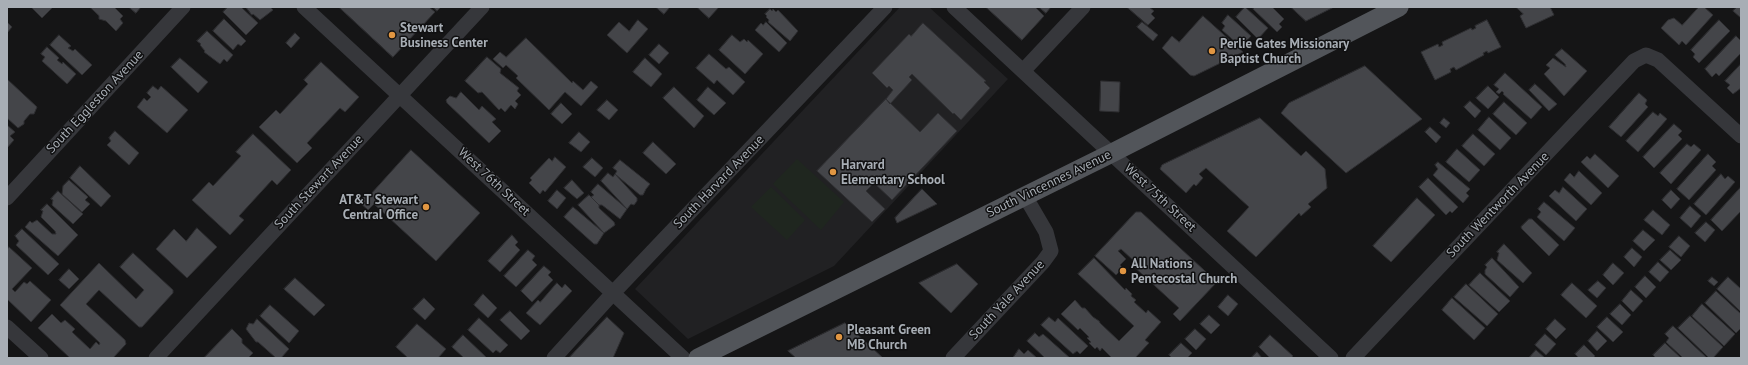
<!DOCTYPE html>
<style>
body{margin:0}
#map{position:relative;width:1748px;height:365px;overflow:hidden;background:#151516;font-family:"PT Sans",sans-serif}
canvas{display:block}
.frame{position:absolute;inset:0;border:8px solid #a8aeb5;pointer-events:none}
</style>
<div id="map">
<canvas width="1748" height="365"></canvas>
<div class="frame"></div>
</div>
<script>
const c = document.querySelector('canvas').getContext('2d');
c.lineJoin = 'round';
function paint(path, color) {
  c.fillStyle = color;
  c.fill(path, 'evenodd');
}
function strokePath(path, color, width, dash) {
  c.strokeStyle = color;
  c.lineWidth = width;
  c.lineCap = dash ? 'butt' : 'round';
  c.setLineDash(dash || []);
  c.stroke(path);
}
function write(font, color, halo, rows, align = 'center') {
  c.font = font + ' "PT Sans",sans-serif';
  c.lineWidth = 3;
  c.setLineDash([]);
  c.textBaseline = 'middle';
  c.strokeStyle = halo;
  c.fillStyle = color;
  for (const [text, x, y, turn = 0] of rows) {
    c.save();
    c.translate(x, y);
    c.rotate((+turn || 0) * Math.PI / 180);
    c.textAlign = isNaN(turn) ? turn : align;
    if (halo) c.strokeText(text, 0, 0);
    c.fillText(text, 0, 0);
    c.restore();
  }
}
const built = new Path2D(`
 M900,7H929L1008,79L834,266L688,339L635,289Z`);
const green = new Path2D(`
 M797,159L844,202L821,230L773,184Z
 M771,187L805,220L787,240L751,207Z`);
const building = new Path2D(`
 M33,7H51L52,8L42,18L32,8Z
 M90,7H114L123,16L120,19L123,23L116,31L106,21L99,19V16Z
 M129,7H141L136,13Z
 M228,7H241L258,23L246,35L223,12Z
 M246,7H270L273,10L260,20L253,14L252,15Z
 M339,7H429L435,12L393,57Z
 M433,7H441L437,11Z
 M656,7H670L664,14Z
 M697,7H719L709,18Z
 M986,7H1035L1044,16L1022,40Z
 M1039,7H1051L1046,13Z
 M1127,7H1149L1154,11L1151,14L1155,18L1148,25Z
 M1245,7L1268,28L1258,39L1236,17Z
 M1255,7H1272L1284,19L1279,24L1282,27L1277,32L1253,9Z
 M1291,7H1334L1306,21Z
 M1516,7H1550L1554,15L1526,28L1520,16L1523,14Z
 M1699,7H1704L1713,15L1686,45L1682,41L1679,45L1661,28L1668,20L1674,18L1682,25Z
 M1737,7H1741V18L1733,11Z
 M770,9L772,11L773,9L776,12L778,10L798,31L790,41L768,22L769,20L766,17L767,16L765,14Z
 M1228,15L1251,36L1241,47L1222,30L1225,26L1222,23Z
 M1203,16L1243,52L1194,76L1190,75L1162,48L1172,36L1179,42Z
 M224,19L246,41L241,46L238,44L233,50L213,31Z
 M638,20L648,29L627,53L607,35L619,22L629,31Z
 M1487,20L1501,47L1488,53L1487,51L1483,53L1484,55L1456,70L1454,67L1450,69L1451,72L1435,80L1421,52L1438,44L1439,47L1443,45L1442,42L1471,28L1472,30L1476,28L1475,26Z
 M1719,20L1730,31L1699,63L1693,57L1695,54L1691,50Z
 M7,22L12,27L7,33Z
 M766,22L787,43L779,52L755,30L761,23L763,25Z
 M1142,22L1158,35L1153,41L1137,27Z
 M923,23L986,81L984,82L990,88L961,120L954,113L953,114L912,74L909,77L912,80L890,104L886,99L893,90L889,86L887,88L872,73L909,34L911,36Z
 M207,31L233,55L227,62L224,59L220,64L204,52L205,51L200,45L201,44L197,41Z
 M295,33L300,38L291,48L286,43Z
 M59,35L71,46L68,48L73,51L75,49L92,65L82,75L50,45Z
 M732,35L740,42L744,39L747,42L748,40L763,54L745,74L719,50Z
 M1736,36L1741,41V53L1719,76L1716,73L1712,77L1705,69Z
 M526,38L572,83L573,81L583,90L591,81L598,87L581,106L565,92L549,110L516,78L518,76L506,65L503,68L493,59L500,52L506,57Z
 M659,44L669,53L659,64L649,55Z
 M47,47L59,58L57,60L62,64L63,62L76,74L67,84L42,61L45,57L41,54Z
 M1562,49L1587,71L1564,96L1544,74L1550,68L1546,65L1553,58L1566,67L1565,64L1555,55Z
 M709,54L726,69L729,67L745,82L733,95L717,80L714,84L696,68Z
 M487,57L501,69L500,73L519,88L517,91L521,95L515,101L518,104L515,109L511,105L505,112L501,108L499,110L482,92L478,93L465,81Z
 M180,58L208,82L198,93L171,67Z
 M645,58L662,74L651,87L633,72Z
 M321,62L359,97L345,112L340,108L307,143L312,148L297,163L259,127L276,110L280,114L308,84L304,80Z
 M1741,64V88L1733,94L1727,88L1730,85L1725,81Z
 M1365,66L1422,119L1346,173L1281,113L1289,103Z
 M1505,73L1542,107L1531,119L1503,94L1504,93L1502,91L1499,94L1496,92L1499,89L1494,85Z
 M7,79L37,107L34,114H30L24,121V124L18,128L7,118Z
 M1101,81L1120,82L1119,112L1100,111Z
 M1535,84L1557,104L1549,111L1529,90Z
 M153,86L158,90L161,86L188,110L167,133L137,107L144,98L147,101L151,97L147,93Z
 M1488,86L1499,97L1488,109L1476,98Z
 M674,87L704,116L694,128L663,98Z
 M708,87L726,103L714,115L697,100Z
 M461,92L479,110L482,106L496,119L492,122L501,131L489,143L447,103L446,100L450,96L456,98Z
 M1639,93L1647,100L1645,104L1648,107L1621,137L1609,127Z
 M886,99L920,132L938,113L957,131L892,200L874,183L866,191L885,209L872,222L817,171Z
 M607,100L618,110L609,120L597,110Z
 M1470,101L1481,111L1475,118L1464,107Z
 M1504,102L1527,123L1516,135L1493,114Z
 M561,103L572,114L562,124L551,114Z
 M1653,112L1658,116L1660,113L1667,119L1638,152L1626,141Z
 M1489,117L1511,138L1500,150L1478,130Z
 M1260,118L1301,156L1306,151L1325,169L1327,188L1308,204L1311,207L1301,216L1299,213L1256,257L1227,231L1249,207L1206,168L1199,174L1203,178L1196,186L1194,184L1186,193L1160,169L1162,165Z
 M1444,118L1450,123L1446,128L1440,123Z
 M1674,124L1682,131L1678,135L1682,139L1654,168L1643,157Z
 M7,125L15,132L10,136L14,140L7,148Z
 M1430,127L1441,137L1436,143L1425,132Z
 M115,131L139,153L129,165L107,145L111,141L109,138Z
 M579,132L590,142L581,152L569,143Z
 M253,134L291,170L277,185L272,180L239,216L244,220L230,235L192,200L209,182L213,186L241,156L236,152Z
 M1473,134L1495,154L1484,166L1462,146Z
 M653,142L676,164L666,174L643,153Z
 M1687,144L1691,147L1694,144L1701,150L1671,184L1660,173Z
 M1457,149L1480,170L1469,182L1446,162Z
 M411,150L480,213L436,261L374,204L368,210L359,202L365,195L367,198Z
 M1595,154L1619,176L1608,188L1581,162L1587,156L1590,159Z
 M1708,154L1716,162L1712,166L1716,170L1689,200L1677,189Z
 M555,157L566,167L545,192L543,190L540,194L529,183L532,180L530,178L549,158L552,161Z
 M592,158L603,168L595,177L583,167Z
 M620,160L650,184L646,189L643,195H640L615,174L617,171L613,168Z
 M1438,162L1470,189L1466,193L1469,196L1463,203L1433,175L1438,169L1435,165Z
 M80,166L111,196L101,207L70,178Z
 M1579,171L1602,193L1591,205L1564,180L1570,173L1574,177Z
 M608,173L613,177L615,174L637,198V201L634,205L631,204L627,209L601,181Z
 M1721,174L1725,179L1728,176L1735,182L1706,215L1694,204Z
 M1428,178L1458,207L1452,213L1450,211L1446,215L1419,187Z
 M69,180L88,197L85,200L90,204L82,212L62,194L63,186Z
 M572,180L584,193L577,199L564,188Z
 M598,184L627,209L620,219L602,205H599L591,197L594,195L591,192Z
 M1563,187L1587,209L1576,221L1549,196L1555,190L1559,193Z
 M1741,187V211L1722,231L1711,220Z
 M922,189L937,204L897,223L895,218Z
 M557,190L566,198L557,209L548,201Z
 M1671,190L1680,199L1671,209L1662,200Z
 M58,191L83,214L73,224L52,205L53,200L51,199Z
 M589,195L599,205V208L614,222L615,225L604,233L578,205Z
 M1417,198L1435,215L1391,262L1373,246Z
 M1544,202L1575,228L1564,241L1537,217L1541,212L1538,209Z
 M47,204L78,235L58,256L25,227L30,221L32,223L37,220L52,234H56L55,231L41,217L43,211L41,210Z
 M1690,206L1701,216L1691,228L1680,218Z
 M573,207L604,233L597,244H594L564,217Z
 M1653,210L1670,225L1662,235L1644,220Z
 M1136,212H1141L1217,282L1180,321L1173,314L1179,308L1131,264L1134,261L1121,249L1118,251L1126,259L1120,265L1123,268L1116,275L1095,256Z
 M1529,219H1532L1559,245L1549,256L1522,229L1521,227Z
 M1706,222L1715,230L1705,242L1695,233Z
 M197,228L217,247L187,278L156,249L174,229L186,241Z
 M22,229L59,264L48,275L16,245L19,241L15,236Z
 M1643,230L1655,240L1644,251L1633,241Z
 M512,235L518,242L515,245L520,250L500,272L488,261Z
 M1679,236L1690,246L1681,257L1669,247Z
 M1504,244L1532,273L1523,283L1497,260L1499,253L1497,252Z
 M9,247L32,268L12,289L15,292L24,282L27,284L30,281L51,300L31,322L7,299V250Z
 M1632,248L1642,257L1634,267L1624,257Z
 M528,250L535,256L532,260L537,265L516,287L504,276Z
 M1670,250L1681,260L1671,270L1660,260Z
 M133,253L173,290V293L142,327H139L99,290L86,304L125,340L126,344L113,358H70L38,328L52,314L61,323L65,320L75,329L72,332L90,349L96,342L99,345L100,343L60,305L99,263L136,299L144,290L120,267Z
 M1094,258L1125,290L1126,288L1132,294L1131,296L1136,300L1134,302L1146,313L1148,310L1161,322L1145,340L1149,343L1135,358H1112L1102,348L1100,351L1097,347L1095,349L1089,343L1091,342L1087,338L1089,337L1080,328L1078,330L1061,314L1075,300L1082,308H1085L1093,317L1099,321L1100,323L1119,341L1134,326L1078,274Z
 M1492,258L1519,287L1510,297L1485,274V270L1487,267L1485,265Z
 M1658,262L1669,272L1660,282L1649,272Z
 M1613,263L1624,273L1613,285L1603,275Z
 M957,264L978,284L951,313L919,283Z
 M544,266L551,272L548,275L553,280L532,302L521,291Z
 M69,269L79,279L69,289L59,280Z
 M1480,273L1510,301L1499,312L1469,285Z
 M1645,276L1656,287L1646,298L1635,287Z
 M1712,277L1718,282L1714,286L1708,281Z
 M1728,277L1741,289V312L1717,289Z
 M295,278L325,305L314,316L284,289Z
 M1598,281L1606,288L1597,298L1588,290Z
 M557,283L562,288L565,284L572,291L540,325L526,313L538,300L540,302Z
 M1572,283L1597,306L1586,318L1561,295Z
 M1466,284L1498,314L1487,326L1454,297Z
 M1631,290L1643,301L1633,312L1622,301Z
 M1716,291L1741,314V328L1736,333L1705,303Z
 M483,294L497,308L488,318L474,305Z
 M1228,295L1238,304L1228,316L1218,307Z
 M424,298L435,309L425,320L413,309Z
 M1452,298L1485,328L1474,340L1442,310Z
 M1620,304L1631,315L1622,325L1610,314Z
 M1702,304L1735,334L1724,346L1692,316Z
 M270,305L299,331L289,343L260,316Z
 M510,311L530,331L521,340L500,320Z
 M1209,315L1220,325L1211,334L1200,324Z
 M1690,316L1723,347L1713,358H1709L1678,328Z
 M607,317L624,333L613,358H569Z
 M1049,317L1055,322L1058,318L1088,346L1080,354L1077,351L1073,354L1041,325Z
 M1607,317L1623,332L1613,342L1597,327Z
 M479,318L508,345L500,353L496,350L493,353L468,330Z
 M257,319L289,349L281,358H276L258,342H256L246,329L249,323L253,324Z
 M1555,319L1566,329L1556,339L1546,329Z
 M845,323L883,358H796L788,351Z
 M417,324L446,349L438,358H408L396,347Z
 M1673,326L1707,358H1683L1666,342L1669,338L1665,334Z
 M232,329L242,339V343L253,353L248,358H204Z
 M1195,329L1206,339L1196,350L1185,339Z
 M1597,331L1607,341L1597,351L1588,341Z
 M1035,333L1039,337L1043,334L1070,358H1045L1027,341Z
 M1545,334L1556,344L1546,355L1535,345Z
 M463,335L487,358H464L452,347Z
 M1270,335L1293,356L1291,358H1270L1259,347Z
 M1181,343L1192,353L1187,358H1172L1169,355Z
 M1665,343L1681,358H1656L1653,355Z
 M1584,345L1595,356L1593,358H1579L1575,354Z
 M1019,349L1024,354L1028,350L1037,358H1013Z
 M1536,350L1545,358H1529Z
 M1257,352L1262,358H1251Z`);
const minor = new Path2D(`
 M304,7L683,358
 M954,7L1331,358
 M1023,71L1083,7
 M7,198L183,7
 M7,327L41,358
 M156,358L482,7
 M554,358L613,293L885,7
 M953,358L1043,262L1051,251L1046,232L1025,196
 M1353,358L1634,61L1646,55L1658,60L1741,136`);
const major = new Path2D(`
 M698,358L1112,153L1399,7`);
const markers = [
 [392,35,4,"#e19642"],
 [1212,51,4,"#e19642"],
 [833,172,4,"#e19642"],
 [426,207,4,"#e19642"],
 [1123,271,4,"#e19642"],
 [839,337,4,"#e19642"]
];
const poiNames = [
 ["Stewart",400,28],
 ["Business Center",400,43],
 ["Perlie Gates Missionary",1220,44],
 ["Baptist Church",1220,59],
 ["Harvard",841,165],
 ["Elementary School",841,180],
 ["AT&T Stewart",418,200,"right"],
 ["Central Office",418,215,"right"],
 ["All Nations",1131,264],
 ["Pentecostal Church",1131,279],
 ["Pleasant Green",847,330],
 ["MB Church",847,345]
];
const streetNames = [
 ["South Eggleston Avenue",95,102,-47],
 ["South Stewart Avenue",319,182,-47],
 ["West 76th Street",494,182,43],
 ["South Harvard Avenue",719,182,-46],
 ["South Vincennes Avenue",1049,184,-26],
 ["West 75th Street",1160,198,43],
 ["South Wentworth Avenue",1498,205,-46],
 ["South Yale Avenue",1007,300,-47]
];
paint(built, '#212123');
paint(green, '#1f261f');
paint(building, '#444549');
strokePath(building, '#2f2f32', 1);
strokePath(minor, '#36373b', 15);
strokePath(major, '#52555a', 19);
for (const [x, y, r, color] of markers) {
  const dot = new Path2D();
  dot.arc(x, y, r, 0, 2 * Math.PI);
  c.fillStyle = color;
  c.fill(dot);
  strokePath(dot, '#101011', 1.5);
}
write('bold 13px', '#a8aeb5', '#101011', poiNames, 'left');
write('13px', '#a8aeb5', '#101011', streetNames);
</script>
